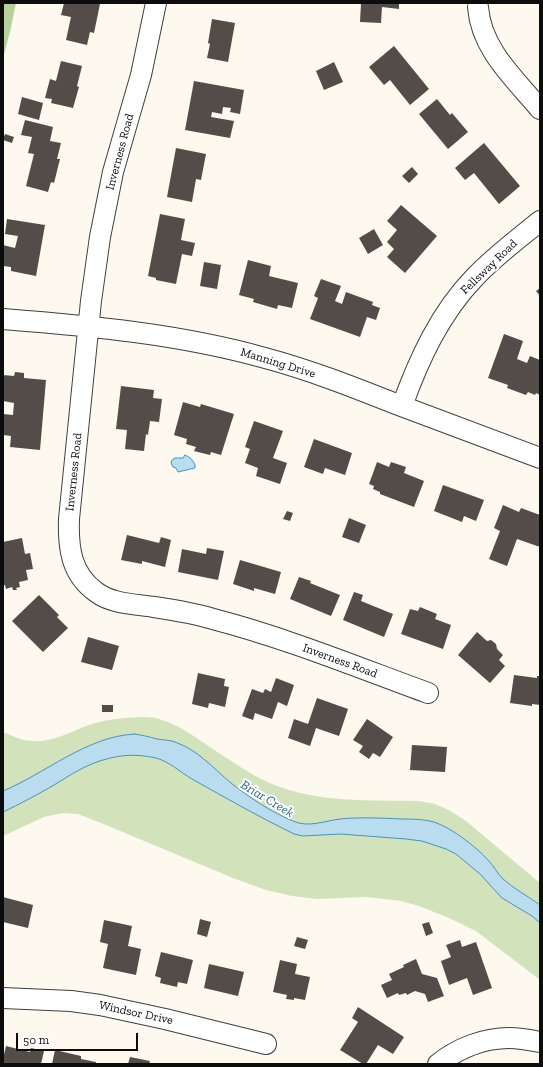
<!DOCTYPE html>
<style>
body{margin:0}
#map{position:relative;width:543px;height:1067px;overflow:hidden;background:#fdf9ee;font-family:"Zilla Slab",serif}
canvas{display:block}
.frame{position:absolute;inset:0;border:4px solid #0c0c0c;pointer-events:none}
.scale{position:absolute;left:16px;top:1033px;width:122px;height:18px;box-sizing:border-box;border:2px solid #0c0c0c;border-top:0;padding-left:5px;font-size:12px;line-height:14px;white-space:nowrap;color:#0c0c0c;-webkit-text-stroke:3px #fff;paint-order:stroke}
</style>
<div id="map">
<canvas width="543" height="1067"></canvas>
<div class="frame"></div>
<div class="scale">50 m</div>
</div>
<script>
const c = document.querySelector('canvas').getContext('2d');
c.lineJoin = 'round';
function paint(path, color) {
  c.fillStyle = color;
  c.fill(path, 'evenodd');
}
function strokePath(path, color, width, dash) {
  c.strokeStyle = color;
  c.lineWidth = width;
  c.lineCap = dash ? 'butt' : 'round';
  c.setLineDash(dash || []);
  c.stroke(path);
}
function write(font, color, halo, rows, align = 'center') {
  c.font = font + ' "Zilla Slab",serif';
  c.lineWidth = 4;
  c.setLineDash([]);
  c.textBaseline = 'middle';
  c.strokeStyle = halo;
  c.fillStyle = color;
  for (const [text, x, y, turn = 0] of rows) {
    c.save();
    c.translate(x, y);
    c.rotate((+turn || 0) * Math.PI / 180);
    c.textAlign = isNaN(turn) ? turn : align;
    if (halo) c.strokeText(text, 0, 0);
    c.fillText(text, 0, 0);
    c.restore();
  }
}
const green = new Path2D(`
 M141,717C146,717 151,717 156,718C175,723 191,734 207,745C228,759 249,774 272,784C318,803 370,800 419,801L435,804L449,810L466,821L540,883V980L476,931L449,918L419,906L401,901L367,897L317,899L292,896L266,890L233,878L101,823L78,814L63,813L44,817L3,836V732C12,736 23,741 33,741C52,743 74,730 92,724C108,719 124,718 141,717Z`);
const forest = new Path2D(`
 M3,3H16L10,32L3,58Z`);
const water = new Path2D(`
 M185,455C190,457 193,460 195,465V468L178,472L176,468L173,467L171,463L172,460L175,458H183Z
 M134,734C142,735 150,737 157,739C163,740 170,740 175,742C198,750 213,768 231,783C250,798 271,812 293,821C308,828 324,821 340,819C360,817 381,818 401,819C412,819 423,819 434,822C452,828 475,846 488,860C494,866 497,873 503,879C514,889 528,896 540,905V923L532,916L502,898L480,874L456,854L446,849L422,841L406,839L340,834L303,836L294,834C259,817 226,798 192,779C180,772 170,762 156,758C133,753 116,755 94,763C79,769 67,777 54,785C37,795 20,804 3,812V791C46,773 86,737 134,734Z`);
const building = new Path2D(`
 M64,3L100,4L94,33L90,32L87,45L66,40L71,17L61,15Z
 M361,3L367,4V3H399V9L382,7L381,23L360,22Z
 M212,19L235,23L228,62L207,58L210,44L208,43Z
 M394,46L429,89L410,105L390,80L384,85L369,67Z
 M61,61L82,66L77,86L79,87L73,108L51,103L52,99L45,98L50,79L56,81Z
 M334,62L343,82L324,90L316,71Z
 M194,81L244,90L240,114L230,112L231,108L223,107L222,114L212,112L211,117L234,121L230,138L185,130Z
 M22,97L43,103L39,120L18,114Z
 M437,99L450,115L452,113L468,132L448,149L419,114Z
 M25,120L53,127L50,141L61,143L57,159H60L54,183L51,182L48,192L26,186L34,154L28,153L32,137L21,135Z
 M5,134L14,137L12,143L3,140Z
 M484,143L520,186L499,204L474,173L465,180L455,168Z
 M176,148L206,154L201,180L196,179L192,202L167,197Z
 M412,167L418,174L409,183L402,176Z
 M401,205L437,236L405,273L387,257L394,249L387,242L397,230L387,221Z
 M160,214L185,219L181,240L195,243L192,256L182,254L176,284L156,280V278L148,276Z
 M7,219L45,225L36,276L11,271V267L3,266V245L15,248L18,236L5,234Z
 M374,229L383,245L368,254L359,238Z
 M248,260L271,266L269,276L298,283L292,308L278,305L277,309L253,302L254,299L239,295Z
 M204,262L221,265L217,289L200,286Z
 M321,279L341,286L335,301L342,304L346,292L373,302L372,305L380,308L376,320L367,317L360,337L310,319L318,298L314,296Z
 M540,288V296L536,291Z
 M504,334L523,341L517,359L527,363L530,356L540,360V395L536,393L535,395L528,392L526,395L507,388L508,385L488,378Z
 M15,372L24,373V378L46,380L40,450L10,447L11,436L3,435V414L13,415L14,403L3,401V375L14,376Z
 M121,386L154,390L153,398L162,399L159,422L150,421L148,435L146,434L144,451L125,449L127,430L116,429Z
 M183,402L200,407L201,404L234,414L221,455L211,452L210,455L194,451L196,447L186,444L187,439L174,435Z
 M254,421L283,431L273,458L287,463L280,484L256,476L258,468L245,463L250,449L245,447Z
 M314,439L352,453L345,475L325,468L323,474L304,467Z
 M377,462L389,467L391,462L406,467L404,473L424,481L414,507L380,494V492L373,489L374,486L369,484Z
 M443,485L484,500L476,521L464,516L462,522L434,511Z
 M503,505L519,512L521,508L540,515V547L517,539L507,566L489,559L500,531L494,528Z
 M287,511L293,513L290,521L283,519Z
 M349,518L366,525L359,543L342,537Z
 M127,535L159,543L161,537L171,540L165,567L142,561V564L121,560Z
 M22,538L25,554L30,553L33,569L26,570L28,580L19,582L20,587L16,588L17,590H13L12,587L6,589L5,585H3V542Z
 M207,548L224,551L218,580L178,572L182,549L206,554Z
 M240,560L281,572L275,594L254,588V591L233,584Z
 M299,577L311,581L310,583L340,595L331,616L290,599Z
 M354,592L363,595L361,601L393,614L384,637L343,620Z
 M39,595L59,615L57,617L68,628L43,652L12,621Z
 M420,607L437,614L435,619L451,625L443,649L401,634L410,609L418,611Z
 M477,632L487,641L491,640L496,644L497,649L503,655L499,660L505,666L490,683L458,655Z
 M88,637L119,646L112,670L81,662Z
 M198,673L225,679L224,686L229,687L225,707L209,703L208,708L192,704Z
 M514,675L537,678V676H540V705L532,704V706L510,703Z
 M276,678L294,685L287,706L278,702L272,719L255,713L253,720L242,716L252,689L263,693L265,689L271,692Z
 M317,698L348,709L339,736L316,728L310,746L288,738L294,719L308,724Z
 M102,705H113V712H102Z
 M367,719L393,737L380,757L373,753L369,759L359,752L363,746L353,740Z
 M412,745L447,747L445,772L410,770Z
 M3,897L33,905L28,928L3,922Z
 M200,919L211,922L207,937L197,934Z
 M104,920L132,926L128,946L141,949L136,975L103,968L108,944L100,942Z
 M429,922L433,933L426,936L422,924Z
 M297,937L308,940L305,949L294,946Z
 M460,940L462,947L476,942L492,988L473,995L467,978L449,985L441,961L451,957L446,945Z
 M161,952L193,960L187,984L178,982L177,987L160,983L161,978L155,976Z
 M416,959L422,974L437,978L444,996L428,1002L425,994L415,991L407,995L406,993L399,995L398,993L387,998L381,985L392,980L389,974L404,967L403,965Z
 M280,960L297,964L295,974L310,977L305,1000L294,998V1000L286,999L287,995L273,992Z
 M209,964L244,972L238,996L204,988Z
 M358,1007L404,1037L393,1054L378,1045L366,1064H363L340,1050L358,1022L352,1018Z
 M6,1046L30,1052L31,1048L44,1051L41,1064H3V1059Z
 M55,1050L81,1056V1059L96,1062V1064H52Z
 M130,1057L150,1061L149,1064H128Z`);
const street = new Path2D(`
 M156,3L141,75L113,172L100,237L91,301L69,519C68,548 71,574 96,592C112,604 134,604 154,607C174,610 194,613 213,619C286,638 357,667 428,693
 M478,7C481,49 514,78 540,109
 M3,319C91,326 180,334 265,358C310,370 353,387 396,404C444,422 492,440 540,458
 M402,406C419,359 440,313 475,277C495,256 518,239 540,221
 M3,998L71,1001L100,1005L165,1019L266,1044
 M438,1064C458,1048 484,1038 509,1038C520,1038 530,1040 540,1042`);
const streetNames = [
 ["Inverness Road",120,152,-75],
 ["Fellsway Road",489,267,-44],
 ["Manning Drive",278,363,17],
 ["Inverness Road",74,472,-84],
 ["Inverness Road",340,661,20],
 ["Windsor Drive",136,1013,12]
];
const waterNames = [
 ["Briar Creek",267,799,31]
];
paint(green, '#d2e3bc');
paint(forest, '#b7d19d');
paint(water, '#b9dcee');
strokePath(water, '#4993bb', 1);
paint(building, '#534d4a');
strokePath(street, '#3f3f3f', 22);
strokePath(street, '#fff', 20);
write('12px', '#0c0c0c', '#fff', streetNames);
write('italic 13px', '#26658d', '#fff', waterNames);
</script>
